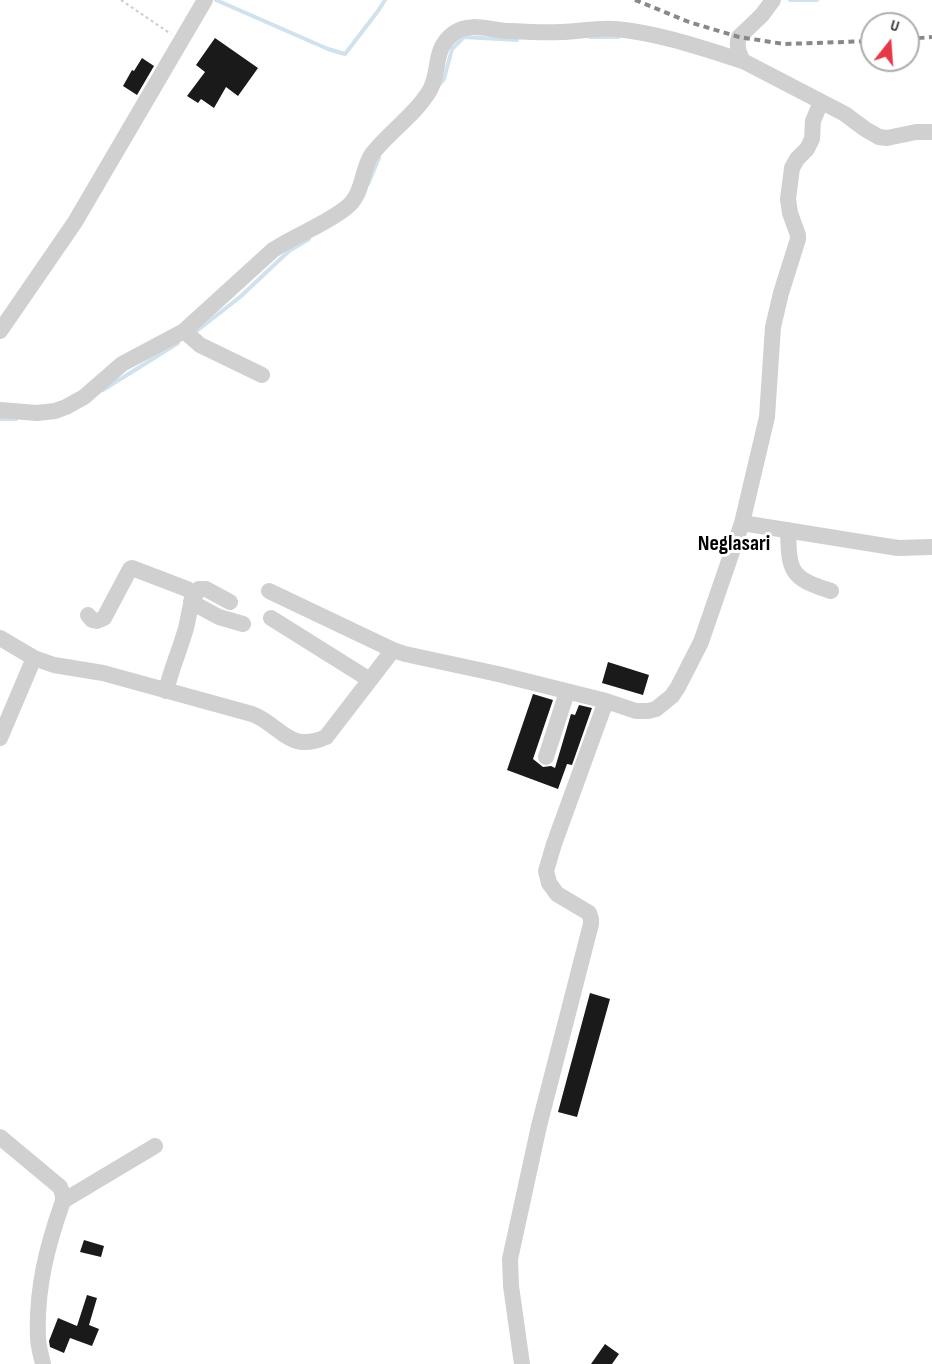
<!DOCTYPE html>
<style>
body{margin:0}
#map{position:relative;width:932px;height:1364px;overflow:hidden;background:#fff;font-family:"Sofia Sans Condensed",sans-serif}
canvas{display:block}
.north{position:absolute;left:860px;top:12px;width:60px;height:60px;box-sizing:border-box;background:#fff;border:2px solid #adadad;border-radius:50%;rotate:17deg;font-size:16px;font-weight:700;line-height:24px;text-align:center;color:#333}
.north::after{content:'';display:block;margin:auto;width:21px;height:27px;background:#e63946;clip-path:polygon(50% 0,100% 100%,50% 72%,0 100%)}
</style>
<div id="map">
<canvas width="932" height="1364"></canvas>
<div class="north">U</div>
</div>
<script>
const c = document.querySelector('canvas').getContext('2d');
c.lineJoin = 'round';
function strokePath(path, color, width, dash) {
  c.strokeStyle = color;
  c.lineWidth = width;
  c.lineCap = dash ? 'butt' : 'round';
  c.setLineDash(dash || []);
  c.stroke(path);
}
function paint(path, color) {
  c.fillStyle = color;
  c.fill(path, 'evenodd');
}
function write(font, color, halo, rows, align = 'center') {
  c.font = font + ' "Sofia Sans Condensed",sans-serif';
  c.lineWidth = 6;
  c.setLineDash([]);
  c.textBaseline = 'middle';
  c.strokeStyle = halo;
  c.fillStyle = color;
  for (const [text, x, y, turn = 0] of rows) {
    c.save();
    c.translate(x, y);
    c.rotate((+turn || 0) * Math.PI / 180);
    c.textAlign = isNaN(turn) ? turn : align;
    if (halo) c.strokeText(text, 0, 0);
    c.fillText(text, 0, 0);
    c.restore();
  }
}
const stream = new Path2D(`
 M216,0L328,49L345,54L378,11L385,0
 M790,0H817
 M590,37H618
 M440,84L444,79L452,49L464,37L517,40
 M368,184L379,158
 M194,333L240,297L289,251L309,239
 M103,390L178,343
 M0,419H16`);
const building = new Path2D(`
 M215,38L258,68L238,96L226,87L214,108L201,99L198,103L187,96L205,72L196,65Z
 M142,58L154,66L137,95L123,86L132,70L134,71Z
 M608,662L649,675L643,695L602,683Z
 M533,694L553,700L533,759L543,767L551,766L555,768L571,714L575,715L579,705L592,708L572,765L567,764L558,789L507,770Z
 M590,993L610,999L577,1117L558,1112Z
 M84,1240L104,1246L101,1257L80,1252Z
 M87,1295L97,1298L89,1325L99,1329L92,1346L70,1338L64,1353L50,1347L49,1341L58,1318L77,1326Z
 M605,1344L619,1354L612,1364H591Z`);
const path = new Path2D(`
 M121,0L171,34`);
const minor = new Path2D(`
 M773,0L762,15L739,37C736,45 739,54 743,61L845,114L865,129L879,137L887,138L916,132H932
 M0,331L75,222L205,0
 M184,331L200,345L262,375
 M0,410L37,413L55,411L66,407L84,397L122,364L184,331L273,250C297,234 325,225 347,207C364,193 361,170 372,154C389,132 416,114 430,90C441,70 432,49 454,33C471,21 492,31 511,31C528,32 545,33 561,32C579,32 597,27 615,29C659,33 702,48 743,61
 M742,523L898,548L932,547
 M788,530C789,572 790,578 831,591
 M269,591L393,650
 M191,602L219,617L243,624
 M88,615L92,620L97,621L104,618L130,569L132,568L187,589L191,592L192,597
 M271,618L370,680
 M0,638L34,658L54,665L103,673L252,714C280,724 288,754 326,737L393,650L405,654L498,674L606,701L636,711H648L656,709L672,696L678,687L701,642L742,523L767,417L773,327L781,293L798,239V235L790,213L788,199L792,168L797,159L807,149L812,139L813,121L821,102
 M166,691C171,669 180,650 186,628C190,613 189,602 199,589H206L230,602
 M0,738L34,658
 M546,757L567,692
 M0,1137L60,1187L63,1195V1201C47,1246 36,1289 38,1337C38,1346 41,1355 43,1364
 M63,1201L155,1146
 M522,1364L511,1286L510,1259L539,1126L591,924V919L589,913L557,894L549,883L546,871L554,844L606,701`);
const rail = new Path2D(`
 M635,0L689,22L739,37L784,44L872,41
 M908,39L932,37`);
const quarterNames = [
 ["Neglasari",734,544]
];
strokePath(stream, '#cfe2ee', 4);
paint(building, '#1a1a1a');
strokePath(path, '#cdcdcd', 2, [3, 3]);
strokePath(minor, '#d0d0d0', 16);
strokePath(rail, '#888', 4, [6, 4.5]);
write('bold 22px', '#000', '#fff', quarterNames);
</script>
